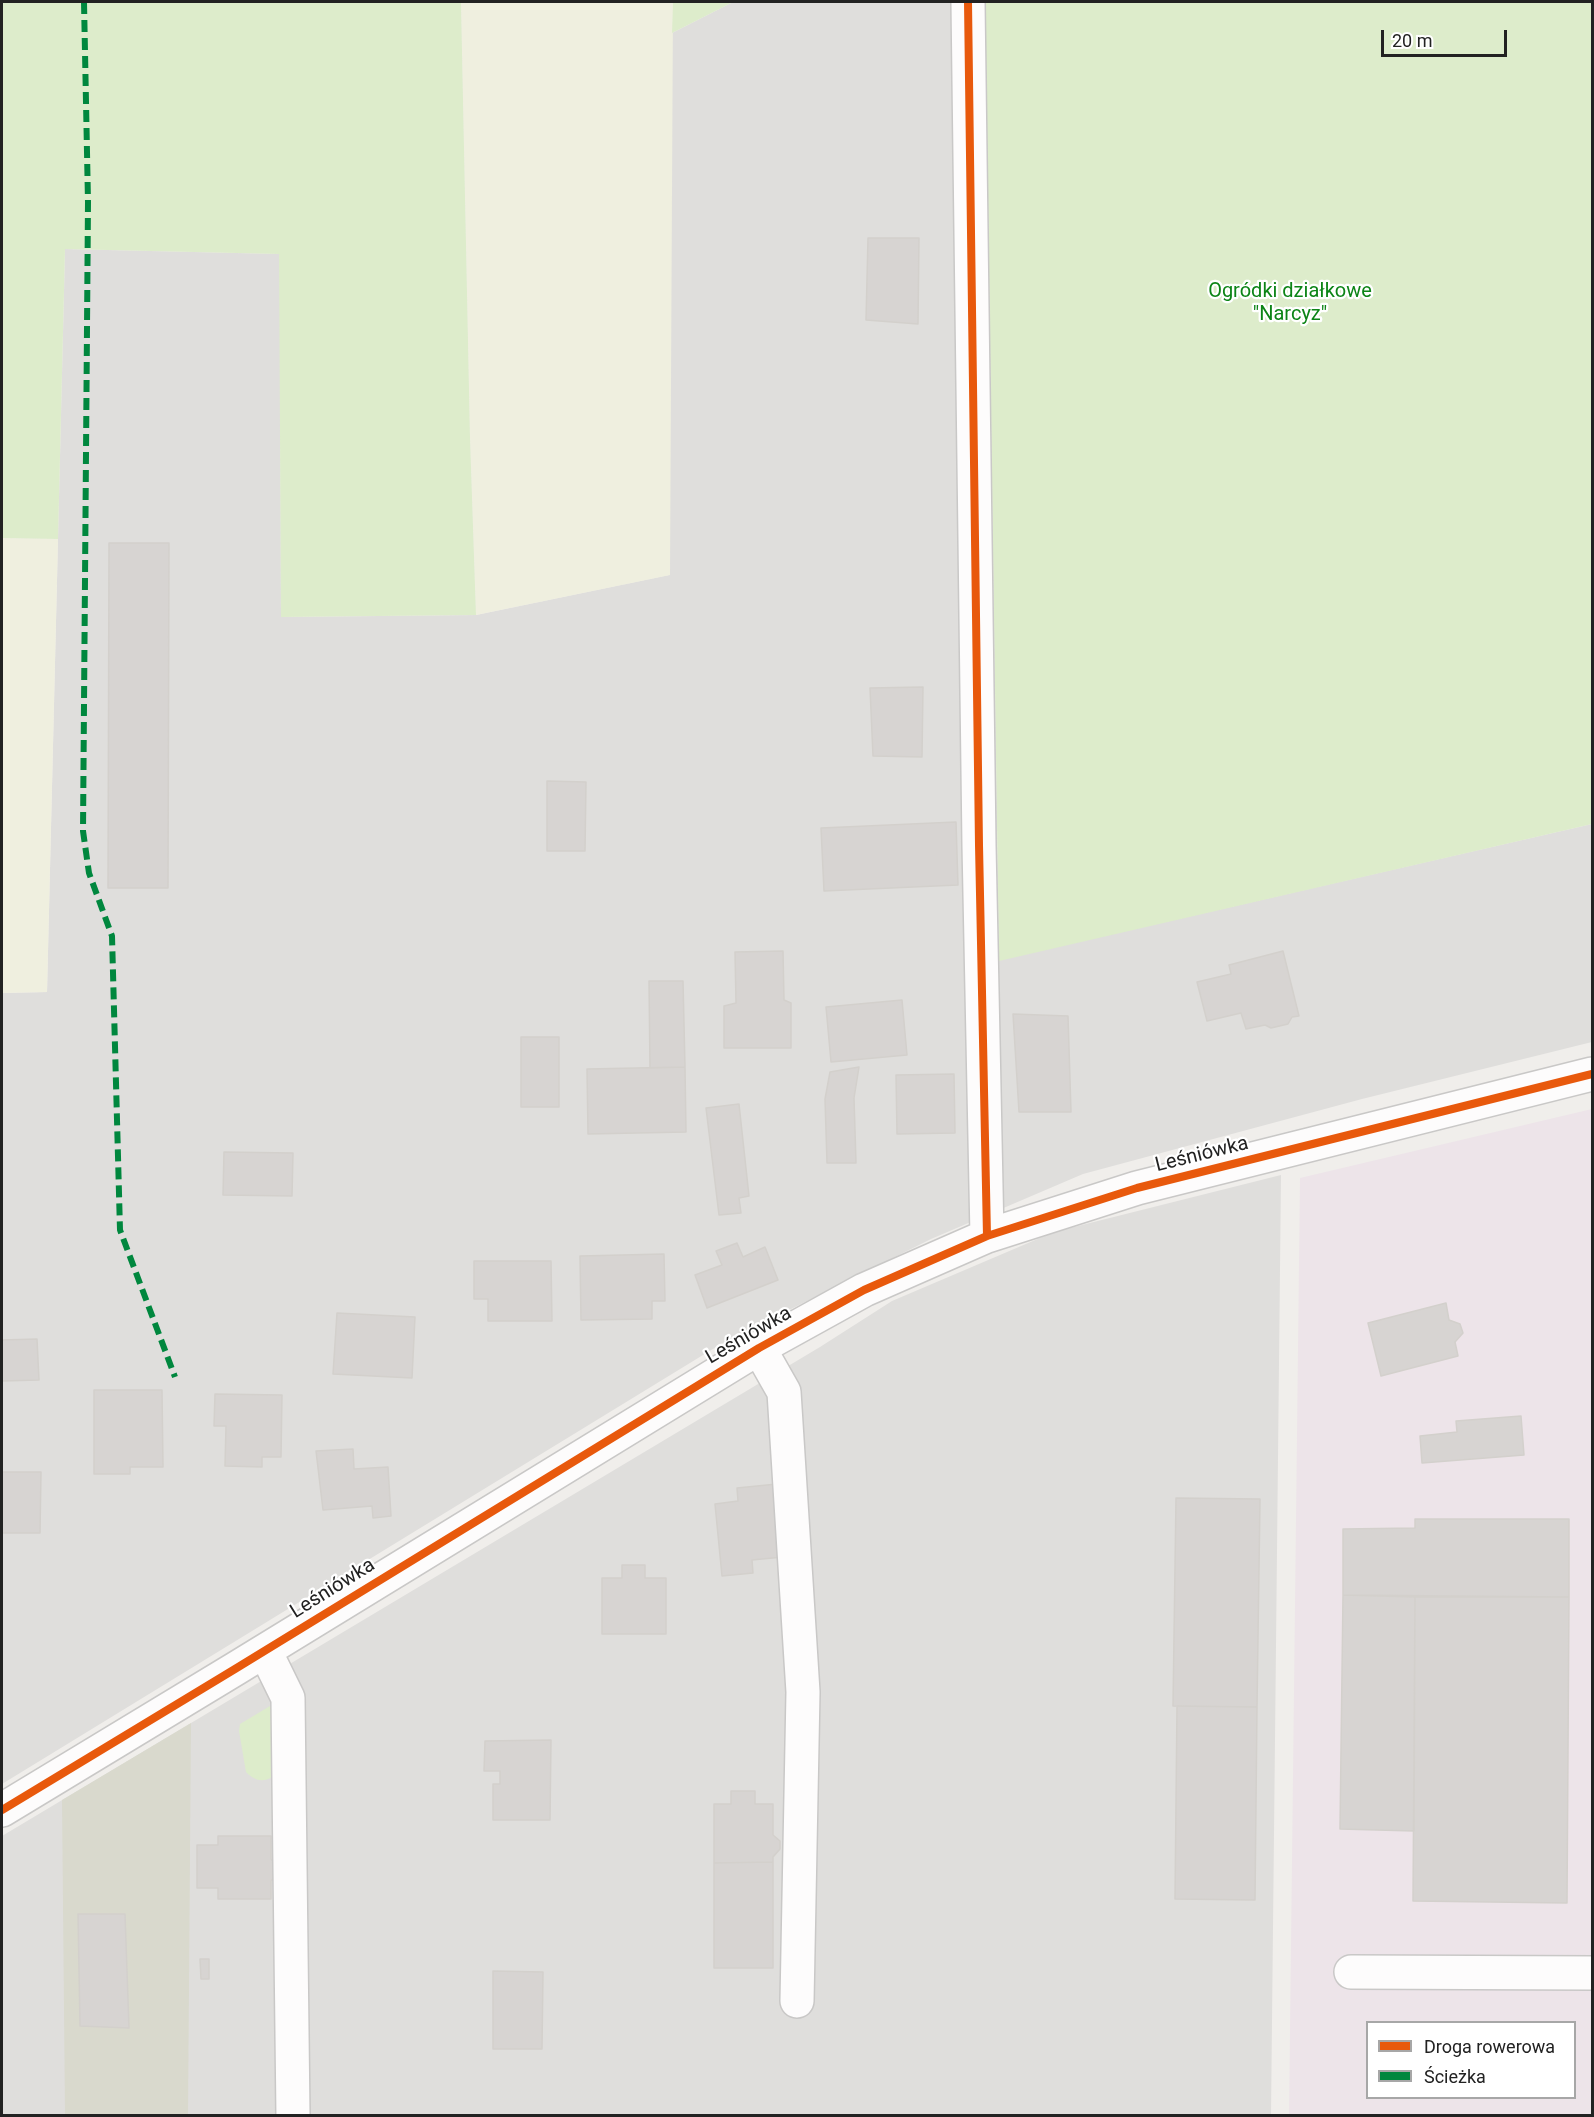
<!DOCTYPE html>
<meta charset="utf-8">
<style>
body{margin:0}
#map{position:relative;width:1594px;height:2117px;overflow:hidden;background:#f0eeeb;font-family:Roboto,sans-serif}
canvas{display:block}
.frame{position:absolute;inset:0;border:3px solid #222;pointer-events:none}
.legend{position:absolute;left:1366px;top:2021px;width:210px;height:78px;box-sizing:border-box;background:#fff;border:2px solid #a7a7a7;margin:0;padding:8px 10px;list-style:none;font-size:18px;color:#222}
.legend li{display:flex;align-items:center;gap:12px;height:30px}
.legend b{width:30px;border:2px solid #a7a7a7}
.scale{position:absolute;left:1381px;top:30px;width:126px;height:27px;box-sizing:border-box;border:3px solid #222;border-top:0;padding-left:8px;font-size:18px;line-height:21px;white-space:nowrap;color:#222;-webkit-text-stroke:4px #fff;paint-order:stroke}
</style>
<div id="map">
<canvas width="1594" height="2117"></canvas>
<div class="frame"></div>
<ul class="legend">
<li><b style="height:8px;background:#e8590c"></b>Droga rowerowa</li>
<li><b style="height:8px;background:#00873e"></b>Ścieżka</li>
</ul>
<div class="scale">20 m</div>
</div>
<script>
const c = document.querySelector('canvas').getContext('2d');
c.lineJoin = 'round';
function paint(path, color) {
  c.fillStyle = color;
  c.fill(path, 'evenodd');
}
function strokePath(path, color, width, dash) {
  c.strokeStyle = color;
  c.lineWidth = width;
  c.lineCap = dash ? 'butt' : 'round';
  c.setLineDash(dash || []);
  c.stroke(path);
}
function write(font, color, halo, rows, align = 'center') {
  c.font = font + ' Roboto,sans-serif';
  c.lineWidth = 4.5;
  c.setLineDash([]);
  c.textBaseline = 'middle';
  c.strokeStyle = halo;
  c.fillStyle = color;
  for (const [text, x, y, turn = 0] of rows) {
    c.save();
    c.translate(x, y);
    c.rotate((+turn || 0) * Math.PI / 180);
    c.textAlign = isNaN(turn) ? turn : align;
    if (halo) c.strokeText(text, 0, 0);
    c.fillText(text, 0, 0);
    c.restore();
  }
}
const residential = new Path2D(`
 M733,2H985L999,960L1592,824V1042L1362,1099L1083,1174L931,1239L721,1344L2,1784V993L47,992L65,249L280,254L281,617L476,615L669,575L672,33Z
 M1281,1175L1271,2115L2,2116V1836L820,1347L892,1301L1054,1232Z`);
const industrial = new Path2D(`
 M1592,1109V2115L1289,2116L1300,1178ZM1368,2022H1574V2098H1368Z`);
const construction = new Path2D(`
 M191,1723L188,2115H65L62,1800Z`);
const farmland = new Path2D(`
 M461,2H673L670,575L476,615L470,437Z
 M2,538L58,539L47,992L2,993Z`);
const grass = new Path2D(`
 M2,2H461L470,437L476,615L281,617L279,254L65,249L58,539L2,538Z
 M673,2H733L672,33Z
 M985,2H1592V824L999,961Z
 M270,1706L275,1709L274,1776C263,1783 255,1781 246,1772L239,1731L240,1724Z`);
const building = new Path2D(`
 M868,238H919L918,324L866,320Z
 M109,543H169L168,888H108Z
 M923,687L922,757L873,756L870,688Z
 M547,781L586,782L585,851H547Z
 M956,822L958,885L824,891L821,828Z
 M783,951L784,1000L791,1003V1048H724V1006L736,1003L735,952Z
 M1283,951L1299,1016L1292,1017L1288,1024L1271,1028L1265,1025L1246,1029L1241,1013L1207,1021L1197,982L1231,974L1229,965Z
 M649,981H683L685,1067L650,1068Z
 M902,1000L907,1055L831,1062L826,1007Z
 M1013,1014L1068,1016L1071,1112H1019Z
 M521,1037H559V1107H521Z
 M685,1067L686,1132L588,1134L587,1069Z
 M859,1067L854,1098L856,1163H827L825,1099L830,1072Z
 M954,1074L955,1133L897,1134L896,1075Z
 M739,1104L749,1196L739,1198L741,1213L719,1215L706,1108Z
 M224,1152L293,1153L292,1196L223,1195Z
 M737,1243L743,1257L765,1247L778,1280L707,1308L695,1275L722,1265L716,1251Z
 M664,1254L665,1301H652V1319L581,1320L580,1256Z
 M474,1261H551L552,1321H488V1299H474Z
 M1446,1303L1449,1320L1460,1324L1463,1333L1455,1342L1458,1356L1381,1376L1368,1323Z
 M337,1313L415,1317L412,1378L333,1374Z
 M37,1339L39,1380L2,1381V1340Z
 M94,1390H162L163,1467H130V1474H94Z
 M215,1394L282,1395L281,1457H262V1467L225,1466L226,1426H214Z
 M1521,1416L1524,1455L1422,1463L1420,1436L1457,1432L1456,1421Z
 M353,1449L354,1469L388,1467L391,1516L373,1518L372,1506L323,1510L316,1451Z
 M2,1472H41L40,1533H2V1541Z
 M777,1484L783,1557L752,1560L753,1573L722,1576L715,1504L738,1501L737,1488Z
 M1176,1498L1260,1499L1257,1707L1173,1706Z
 M1415,1519H1569V1597L1343,1595V1529L1415,1528Z
 M622,1565H645V1578H666V1634H602V1578H622Z
 M1343,1595L1415,1597L1414,1831L1340,1829Z
 M1415,1597H1569L1567,1903L1413,1901Z
 M1177,1706L1257,1707L1255,1900L1175,1899Z
 M551,1740L550,1820H493V1784H500V1771H484L485,1741Z
 M731,1791H755V1804H773V1835L780,1841V1849L773,1857V1862L714,1863V1804H731Z
 M218,1836H271V1859L277,1865L276,1876L271,1881V1899H218V1888H197V1845H218Z
 M773,1862V1968H714V1863Z
 M78,1914H125L129,2028L80,2026Z
 M200,1959H209V1979H201Z
 M493,1971L543,1972L542,2049H493Z`);
const minor = new Path2D(`
 M968,2L979,845L987,1236
 M759,1348L784,1392L803,1692L797,2001
 M265,1651L288,1698L293,2116
 M2,1810L235,1669L759,1348L864,1290L987,1236L1137,1188L1592,1074
 M1351,1972L1592,1973`);
const quiet = new Path2D(`
 M84,2L88,202L83,831L89,873L112,936L120,1230L175,1377`);
const cycleway = new Path2D(`
 M968,2L979,845L987,1236
 M2,1810L235,1669L759,1348L864,1290L987,1236L1137,1188L1592,1074`);
const parkNames = [
 ["Ogródki działkowe",1290,292],
 ["\"Narcyz\"",1290,315]
];
const streetNames = [
 ["Leśniówka",1202,1155,-14],
 ["Leśniówka",749,1336,-30],
 ["Leśniówka",333,1589,-32]
];
paint(residential, '#dfdedc');
paint(industrial, '#ede4e9');
paint(construction, '#d9d9cd');
paint(farmland, '#efefdf');
paint(grass, '#ddeccb');
paint(building, '#d7d4d2');
strokePath(building, '#d3d0cc', 1.5);
strokePath(minor, '#c9c8c7', 36);
strokePath(minor, '#fdfcfc', 33);
strokePath(quiet, '#00873e', 6, [12, 6]);
strokePath(cycleway, '#e8590c', 8);
write('20px', '#0c8416', '#fff', parkNames);
write('20px', '#222', '#fff', streetNames);
</script>
